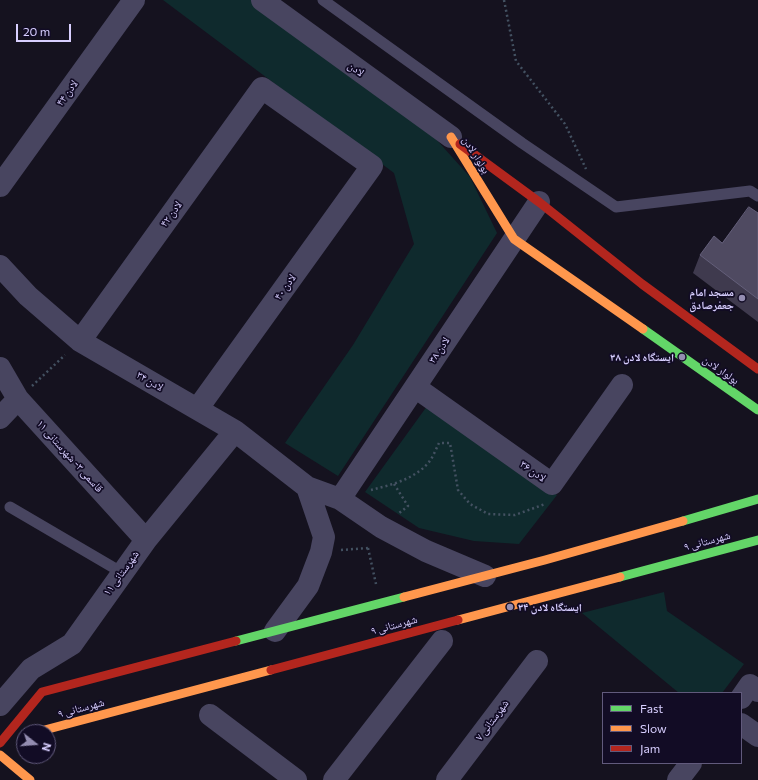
<!DOCTYPE html>
<meta charset="utf-8">
<style>
body{margin:0}
#map{position:relative;width:758px;height:780px;overflow:hidden;background:#15121f;font-family:Commissioner,sans-serif}
canvas{display:block}
.legend{position:absolute;left:602px;top:692px;width:140px;height:72px;box-sizing:border-box;background:#120c25;border:1px solid #615a7c;margin:0;padding:5px 7px;list-style:none;font-size:12px;color:#d8cfff}
.legend li{display:flex;align-items:center;gap:8px;height:20px}
.legend b{width:20px;border:1px solid #615a7c}
.north{position:absolute;left:16px;top:724px;width:40px;height:40px;box-sizing:border-box;background:#120c25;border:1px solid #615a7c;border-radius:50%;rotate:107deg;font-size:11px;font-weight:700;line-height:16px;text-align:center;color:#d8cfff}
.north::after{content:'';display:block;margin:auto;width:14px;height:18px;background:#948db1;clip-path:polygon(50% 0,100% 100%,50% 72%,0 100%)}
.scale{position:absolute;left:16px;top:24px;width:55px;height:18px;box-sizing:border-box;border:2px solid #d8cfff;border-top:0;padding-left:5px;font-size:12px;line-height:14px;white-space:nowrap;color:#d8cfff;-webkit-text-stroke:3px #120c25;paint-order:stroke}
</style>
<div id="map">
<canvas width="758" height="780"></canvas>
<ul class="legend">
<li><b style="height:5px;background:#63d668"></b>Fast</li>
<li><b style="height:5px;background:#ff974d"></b>Slow</li>
<li><b style="height:5px;background:#b3261e"></b>Jam</li>
</ul>
<div class="north">N</div>
<div class="scale">20 m</div>
</div>
<script>
const c = document.querySelector('canvas').getContext('2d');
c.lineJoin = 'round';
function paint(path, color) {
  c.fillStyle = color;
  c.fill(path, 'evenodd');
}
function strokePath(path, color, width, dash) {
  c.strokeStyle = color;
  c.lineWidth = width;
  c.lineCap = dash ? 'butt' : 'round';
  c.setLineDash(dash || []);
  c.stroke(path);
}
function write(font, color, halo, rows, align = 'center') {
  c.font = font + ' Commissioner,"Noto Naskh Arabic",sans-serif';
  c.lineWidth = 3.5;
  c.setLineDash([]);
  c.textBaseline = 'middle';
  c.strokeStyle = halo;
  c.fillStyle = color;
  for (const [text, x, y, turn = 0] of rows) {
    c.save();
    c.translate(x, y);
    c.rotate((+turn || 0) * Math.PI / 180);
    c.textAlign = isNaN(turn) ? turn : align;
    if (halo) c.strokeText(text, 0, 0);
    c.fillText(text, 0, 0);
    c.restore();
  }
}
const green = new Path2D(`
 M163,0H254L418,119L470,177L497,233L338,476L285,443L353,345L414,244L394,173Z
 M430,402L557,495L519,544L474,541L419,528L365,492Z
 M664,592L667,611L744,664L722,693H679L582,613Z`);
const path = new Path2D(`
 M504,0L516,61L565,124L586,169
 M32,386L65,355
 M394,484L408,506L398,514
 M371,490C391,485 415,479 429,462C433,457 436,449 439,443H450L458,490L470,504L488,514L515,515L545,504
 M368,548L376,584
 M341,550L368,548`);
const lane = new Path2D(`
 M323,0L522,143L616,207L750,191L758,196
 M10,507L121,572`);
const street = new Path2D(`
 M262,0L451,137
 M0,186L134,0
 M0,266L28,296L80,341L235,431L307,487L340,499L381,527L426,551L485,576
 M80,341L262,88L372,166L198,408
 M0,368L18,399L146,540
 M415,387L552,484L622,385
 M0,418L18,399
 M340,499L539,202
 M275,631L308,586L321,552L324,537L307,487
 M741,698L750,685L758,691
 M0,705L31,669L72,644L146,540L235,431
 M210,715L296,780
 M741,724L758,736
 M334,780L442,641
 M447,780L537,661
 M678,780L691,763`);
const fast = new Path2D(`
 M643,329L758,410
 M683,521L758,499
 M620,577L758,540
 M236,641L404,597`);
const slow = new Path2D(`
 M451,137L514,239L643,329
 M404,597L545,560L683,521
 M458,620L620,577
 M37,732L271,670
 M0,755L30,780`);
const jam = new Path2D(`
 M460,144L539,202L642,284L758,369
 M271,670L458,620
 M0,743L42,692L236,641`);
const wall = new Path2D(`
 M758,213V322L693,273L700,255L722,243Z`);
const building = new Path2D(`
 M749,207L758,213V299L700,255L714,236L722,243Z`);
const markers = [
 [742,298,4,"#948db1"],
 [682,357,4,"#948db1"],
 [510,607,4,"#948db1"]
];
const streetNames = [
 ["لادن",356,69,36],
 ["لادن ۴۴",67,93,-54],
 ["بولوار لادن",476,155,58],
 ["لادن ۴۲",171,214,-54],
 ["لادن ۴۰",285,287,-54],
 ["لادن ۳۸",439,350,-56],
 ["بولوار لادن",721,370,35],
 ["لادن ۳۴",150,381,30],
 ["قاسمی ۳- شهرستانی ۱۱",70,456,48],
 ["لادن ۳۶",533,471,35],
 ["شهرستانی ۹",707,541,-15],
 ["شهرستانی ۱۱",121,573,-54],
 ["شهرستانی ۹",394,625,-15],
 ["شهرستانی ۹",81,708,-15],
 ["شهرستانی ۷",492,720,-53]
];
const poiNames = [
 ["مسجد امام",734,292],
 ["جعفرصادق",734,305],
 ["ایستگاه لادن ۳۸",674,357],
 ["ایستگاه لادن ۳۴",518,607,"left"]
];
paint(green, '#0f2a2d');
strokePath(path, '#435161', 2.5, [2, 3]);
strokePath(lane, '#484560', 11);
strokePath(street, '#484560', 22);
strokePath(fast, '#63d668', 9);
strokePath(slow, '#ff974d', 9);
strokePath(jam, '#b3261e', 9);
paint(wall, '#3f3a4e');
paint(building, '#4f4a61');
strokePath(building, '#645f7a', 1);
for (const [x, y, r, color] of markers) {
  const dot = new Path2D();
  dot.arc(x, y, r, 0, 2 * Math.PI);
  c.fillStyle = color;
  c.fill(dot);
  strokePath(dot, '#120c25', 1.5);
}
write('11px', '#d8cfff', '#120c25', streetNames);
write('bold 11px', '#d8cfff', '#120c25', poiNames, 'right');
</script>
